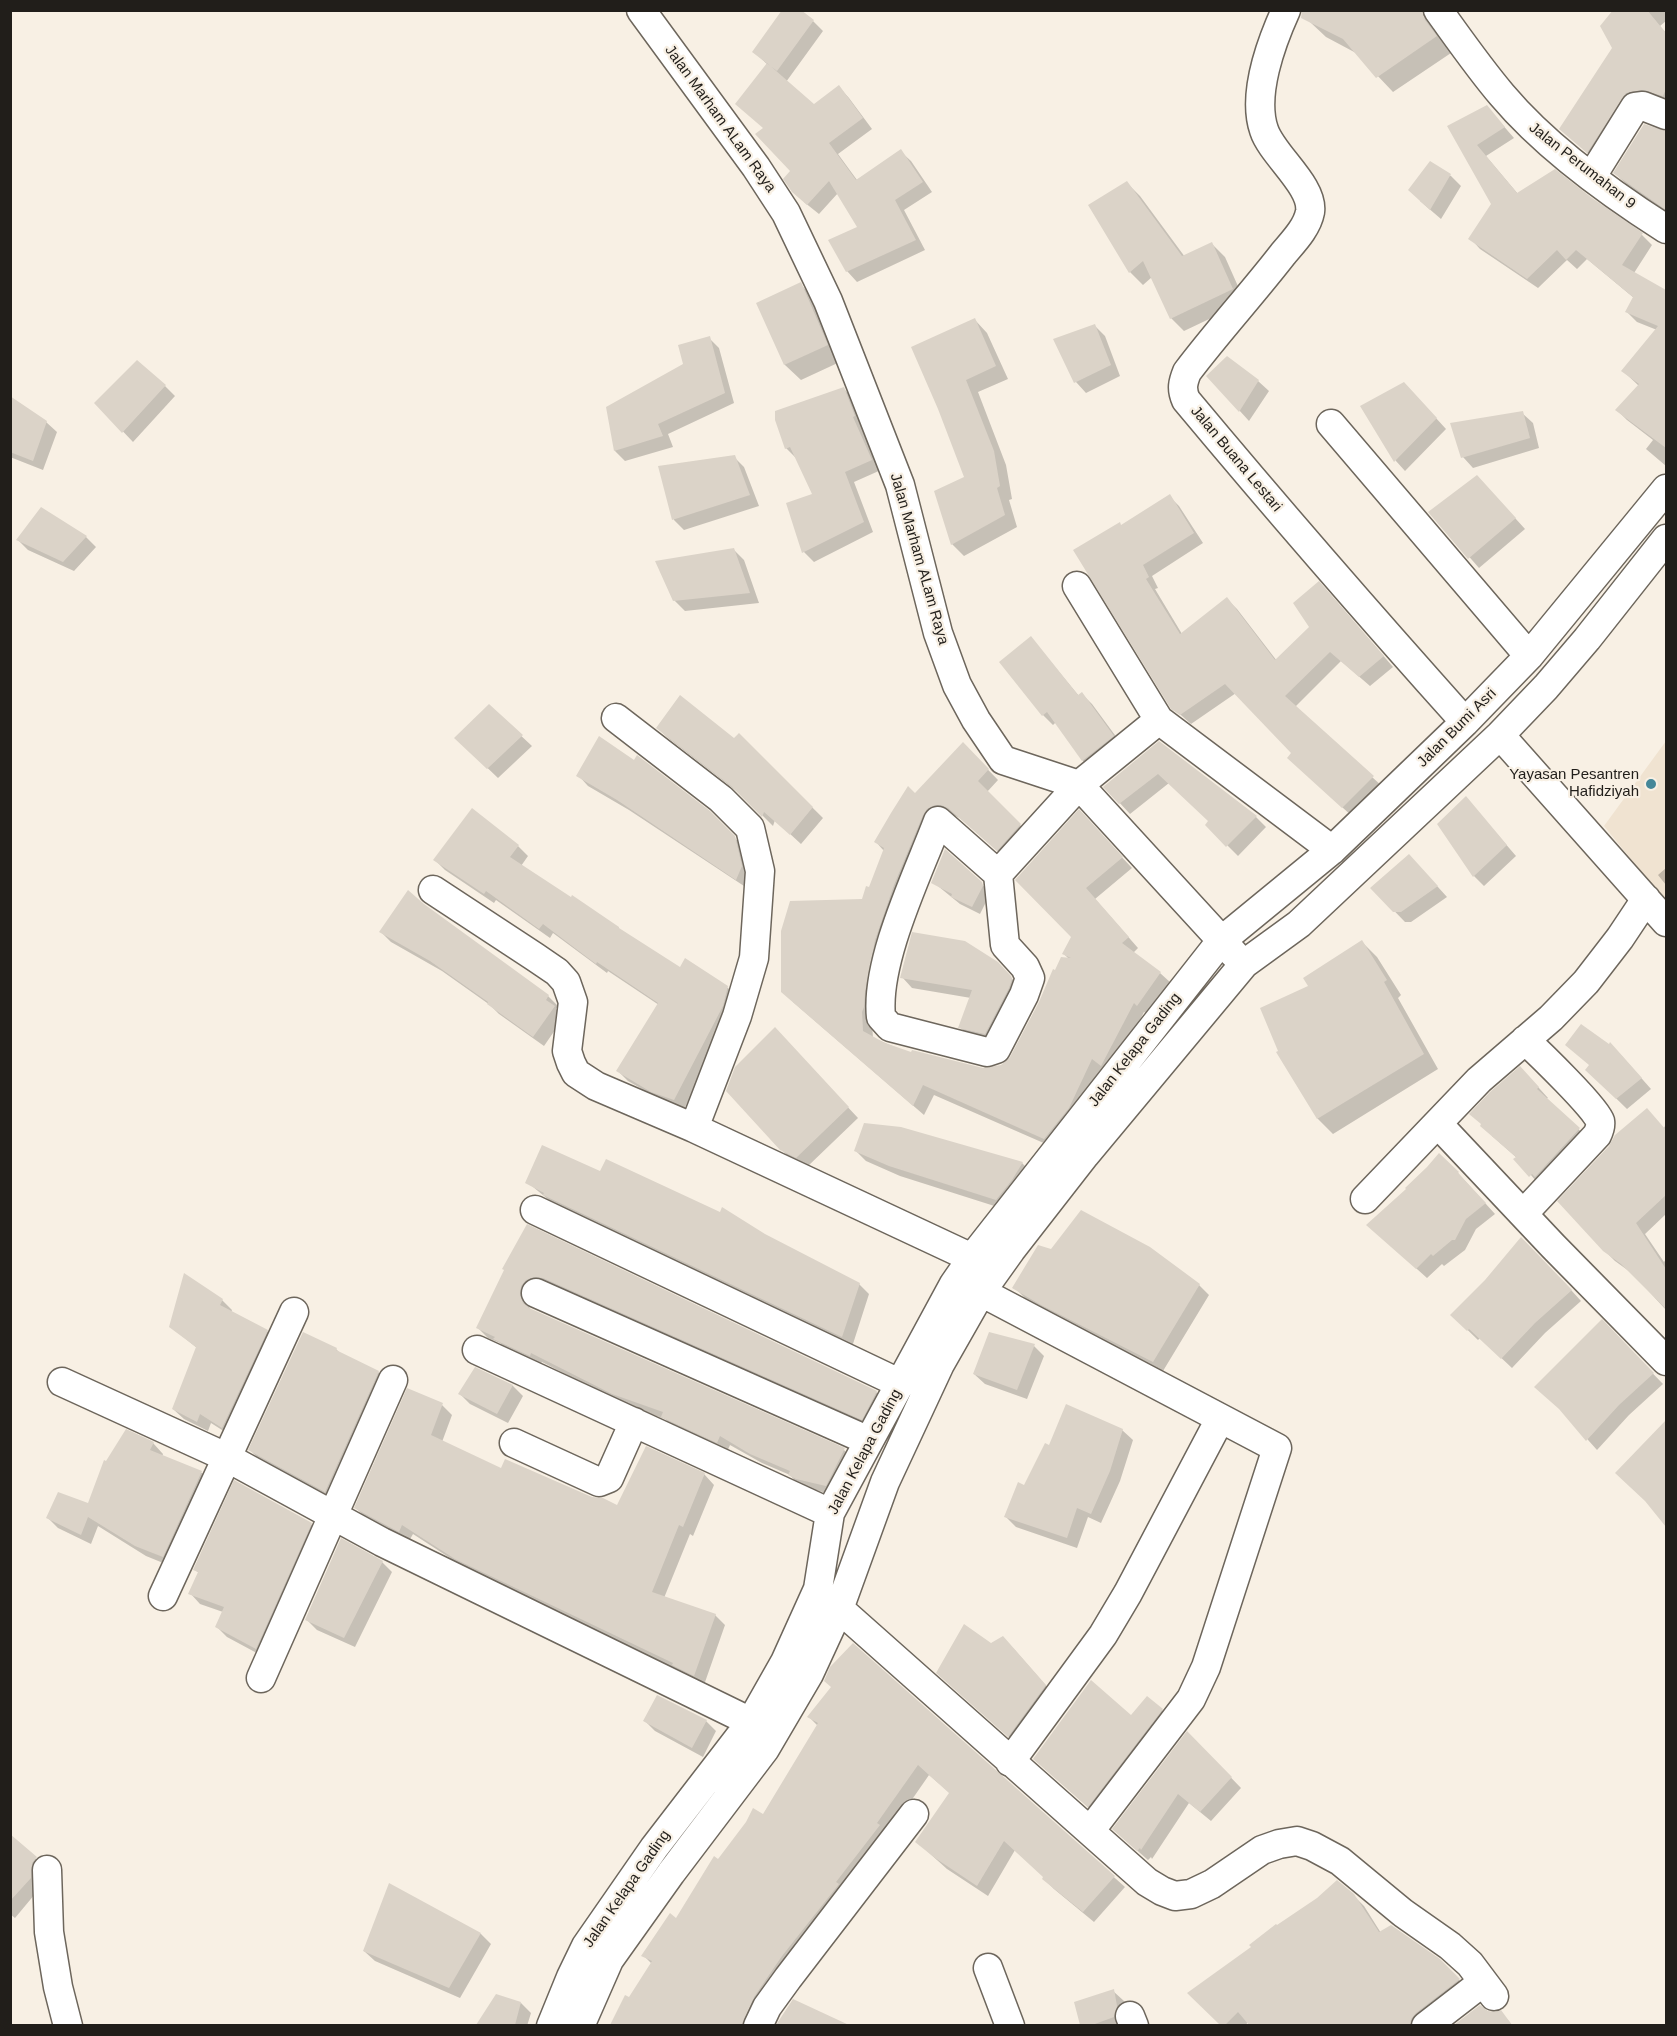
<!DOCTYPE html>
<style>
body{margin:0}
#map{position:relative;width:1677px;height:2036px;overflow:hidden;background:#f8f0e4;font-family:Arial,sans-serif}
canvas{display:block}
.frame{position:absolute;inset:0;border:12px solid #211e1a;pointer-events:none}
</style>
<div id="map">
<canvas width="1677" height="2036"></canvas>
<div class="frame"></div>
</div>
<script>
const c = document.querySelector('canvas').getContext('2d');
c.lineJoin = 'round';
function paint(path, color) {
  c.fillStyle = color;
  c.fill(path, 'evenodd');
}
function strokePath(path, color, width, dash) {
  c.strokeStyle = color;
  c.lineWidth = width;
  c.lineCap = dash ? 'butt' : 'round';
  c.setLineDash(dash || []);
  c.stroke(path);
}
function write(font, color, halo, rows, align = 'center') {
  c.font = font + ' Arial,sans-serif';
  c.lineWidth = 4.5;
  c.setLineDash([]);
  c.textBaseline = 'middle';
  c.strokeStyle = halo;
  c.fillStyle = color;
  for (const [text, x, y, turn = 0] of rows) {
    c.save();
    c.translate(x, y);
    c.rotate((+turn || 0) * Math.PI / 180);
    c.textAlign = isNaN(turn) ? turn : align;
    if (halo) c.strokeText(text, 0, 0);
    c.fillText(text, 0, 0);
    c.restore();
  }
}
const built = new Path2D(`
 M1666,741V902L1604,826Z`);
const shadow = new Path2D(`
 M1316,10H1430L1440,37L1451,53L1393,92L1356,53L1326,37L1310,22Z
 M1615,10H1666V21L1660,26L1666,33V105L1656,103L1602,166L1561,129L1614,48Z
 M813,21L823,31L786,82L814,106L839,87L849,98L872,129L838,154L857,180L900,151L911,161L932,192L904,210L925,250L857,282L847,271L859,227L838,193L819,214L804,202L792,171L764,129L768,65L754,52Z
 M1487,107L1514,138L1486,156L1518,194L1642,235L1652,245L1634,273L1666,292V466L1646,449L1653,440L1627,420L1617,410L1639,386L1623,371L1657,330L1637,322L1627,312L1634,298L1587,259L1577,269L1567,260L1538,288L1480,249L1470,238L1493,204L1449,127Z
 M1644,126L1666,132V212L1629,187L1615,173Z
 M1430,163L1451,176L1461,186L1441,219L1420,201Z
 M1127,183L1140,196L1185,257L1212,244L1225,257L1245,302L1184,331L1171,318L1152,277L1143,285L1130,272L1090,206Z
 M800,284L816,300L842,361L801,380L785,365L758,303Z
 M975,320L987,333L1008,379L978,392L1006,465L1012,499L1009,500L1017,527L964,556L952,544L966,478L948,427Z
 M1095,326L1105,336L1120,376L1086,393L1076,382L1055,339Z
 M709,338L719,348L734,403L668,434L673,447L625,461L615,451L607,408L684,365Z
 M1208,376L1258,381L1269,391L1249,421Z
 M165,386L175,396L133,442L96,403Z
 M844,389L854,399L881,470L854,482L873,532L814,562L804,552L788,504L814,495L797,459L786,448Z
 M1414,394L1446,429L1405,471L1396,461L1362,407Z
 M10,397L46,422L57,432L43,470L10,457Z
 M1522,413L1533,423L1539,448L1473,468L1463,457Z
 M734,457L744,467L759,506L684,530L674,520L660,467Z
 M1487,487L1525,529L1479,568L1430,512Z
 M1169,496L1179,506L1203,543L1152,576L1158,588L1155,589L1182,634L1227,599L1237,609L1277,661L1311,627L1329,593L1393,667L1370,686L1341,661L1295,707L1383,787L1353,817L1299,768L1293,753L1236,693L1191,724L1173,708L1122,527Z
 M86,537L96,547L74,571L28,550L18,540Z
 M733,549L744,560L759,603L685,611L674,600Z
 M1031,638L1079,696L1082,694L1092,704L1123,746L1093,771L1083,761L1056,722L1053,725L1043,715Z
 M489,706L532,746L498,778L456,738Z
 M658,728L734,740L739,735L823,818L801,844L775,820L773,826L743,796L668,738Z
 M1159,743L1256,817L1266,827L1238,856L1207,825L1210,822L1169,783L1130,814L1105,787Z
 M963,744L998,780L987,792L1030,835L1008,860L960,818L953,815H945L872,1023L873,1038L912,1054L983,1070L1002,1066L1011,1058L1070,960L1064,954L1072,937L1089,822L1132,868L1095,899L1138,948L1133,953L1160,973L1171,983L1148,1015L1144,1012L1112,1075L1102,1068L1079,1118L1055,1148L934,1095L924,1115L793,1002L870,889L884,851L876,842L915,795Z
 M578,775L709,813L745,848L747,888L629,810L588,786Z
 M1466,798L1516,856L1484,886L1474,876L1439,824Z
 M518,846L528,856L521,866L681,969L728,988L738,998L733,1016L684,1109L663,1101L628,1081L618,1071L659,1005L608,971L607,973L553,933L550,938L496,900L494,903L445,870L435,860Z
 M1419,866L1447,897L1411,922H1405L1372,888Z
 M1666,868V885L1658,875Z
 M933,882L981,883L990,894L980,914L960,904Z
 M423,905L548,996L558,1006L556,1009L564,1017L544,1046L499,1014L490,1005L442,971L391,942L381,932Z
 M1362,942L1377,957L1401,995L1398,998L1438,1069L1333,1134L1318,1119L1278,1053L1310,986Z
 M1008,974L1022,990L995,1044L970,1037L960,1027L971,998L912,988L902,977Z
 M785,1040L858,1118L807,1167L792,1160L781,1149Z
 M1620,1054L1651,1089L1627,1109L1587,1070Z
 M1530,1078L1548,1098L1546,1099L1590,1140L1540,1186L1517,1158L1492,1136Z
 M1666,1124V1214L1645,1234L1664,1262L1666,1259V1310L1633,1274L1615,1261L1604,1250Z
 M856,1151L1022,1163L1032,1173L1007,1210L900,1176L866,1161Z
 M601,1173L765,1235L859,1284L869,1294L852,1347L555,1205L527,1182Z
 M1458,1173L1495,1214L1476,1229L1465,1250L1444,1266L1442,1264L1427,1278L1379,1235Z
 M527,1226L876,1392L887,1402L872,1429L531,1296L529,1307L531,1310L844,1450L854,1460L836,1496L799,1485L790,1475L762,1463L730,1445L727,1452L673,1427L665,1419L623,1404L542,1362L540,1365L505,1349L500,1343L488,1338L478,1328Z
 M1562,1280L1581,1301L1545,1333L1512,1368L1480,1338L1478,1340L1452,1315Z
 M1199,1285L1209,1295L1163,1371L1053,1315L1025,1298L1014,1287Z
 M222,1300L232,1310L231,1313L267,1331L277,1341L233,1437L211,1423L208,1431L184,1419L173,1409L197,1348L171,1327Z
 M1602,1321L1663,1384L1629,1415L1597,1450L1564,1413Z
 M1034,1346L1044,1356L1027,1399L985,1384L974,1374Z
 M336,1349L341,1354L378,1372L389,1382L336,1501L260,1460L250,1450Z
 M476,1369L513,1386L523,1396L508,1423L470,1404L460,1394Z
 M442,1405L452,1415L442,1442L502,1470L618,1508L704,1474L714,1485L693,1536L690,1534L664,1598L715,1615L725,1625L704,1685L684,1675L679,1670L467,1569L413,1534L409,1541L366,1518L356,1508Z
 M1666,1423V1525L1649,1504L1617,1473Z
 M1122,1430L1133,1440L1120,1481L1101,1523L1088,1517L1077,1548L1016,1527L1006,1517L1050,1447Z
 M153,1443L163,1454L162,1457L202,1473L212,1483L173,1567L146,1556L98,1526L91,1544L58,1528L48,1518L89,1505Z
 M311,1524L321,1534L266,1658L227,1637L217,1627L223,1612L200,1604L190,1593L199,1573L195,1570Z
 M382,1562L392,1572L355,1647L317,1630L307,1620Z
 M991,1645L1013,1648L1055,1696L1019,1746L949,1683Z
 M854,1646L1125,1887L1094,1922L1054,1889L1044,1879L1045,1877L1015,1850L988,1896L947,1869L917,1842L950,1793L929,1775L755,2026H612L626,1998L629,1999L652,1964L643,1955L677,1920L718,1861L764,1816L818,1726L809,1717L833,1688Z
 M1162,1710L1172,1720L1098,1816L1045,1769L1131,1717Z
 M645,1721H706L716,1731L703,1757L655,1731Z
 M1188,1733L1241,1788L1211,1821L1189,1803L1152,1859L1151,1857L1148,1860L1124,1839Z
 M10,1836L46,1868L40,1888L15,1918L10,1914Z
 M390,1886L481,1934L491,1944L460,1998L375,1961L364,1951Z
 M1353,1895L1364,1906L1381,1933L1439,1960L1469,1990L1424,2026H1391L1356,1987L1341,1998L1359,2026H1250L1248,2022L1245,2026H1222L1190,1993L1253,1947L1277,1927Z
 M1113,1991L1124,2001L1127,2017L1124,2026H1082L1076,2003Z
 M794,2001L846,2026H778Z
 M521,2003L531,2013L527,2026H486L481,2020Z
 M1480,2007L1487,2013L1501,2012L1513,2026H1456Z`);
const building = new Path2D(`
 M782,10H801L814,20L777,71L752,52Z
 M1302,10H1422L1425,20L1437,36L1376,78L1343,39L1301,18Z
 M1613,10H1647L1666,33V89L1663,96L1642,90L1626,93L1587,153L1559,129L1612,48L1600,26Z
 M767,63L814,104L839,85L863,118L829,143L856,180L901,149L923,182L895,200L916,240L846,272L828,240L857,227L829,181L807,205L792,192L783,179L790,171L755,134L763,128L735,104Z
 M1487,105L1505,127L1477,145L1517,193L1555,169L1592,198L1643,233L1622,265L1666,290V448L1615,410L1639,384L1621,371L1658,326L1625,312L1633,297L1576,250L1566,260L1557,250L1527,279L1468,239L1491,204L1447,126Z
 M1644,124L1666,131V210L1613,173Z
 M1430,161L1451,174L1430,210L1408,190Z
 M1127,181L1182,256L1212,242L1233,289L1170,319L1143,261L1129,273L1088,205Z
 M801,282L828,345L784,365L756,303Z
 M975,318L996,366L966,380L994,451L1000,486L997,488L1005,515L951,545L934,491L964,477L938,409L911,347Z
 M1095,324L1111,365L1074,383L1053,339Z
 M710,336L725,393L658,424L663,436L614,451L606,407L683,364L678,345Z
 M1227,356L1259,380L1239,412L1206,376Z
 M137,360L166,385L122,433L94,403Z
 M1404,382L1437,418L1394,462L1360,406Z
 M844,387L855,416L853,417L872,460L845,472L864,522L802,553L786,503L812,494L790,447L785,449L775,420V411Z
 M10,396L47,421L33,461L10,452Z
 M1523,411L1530,438L1461,458L1450,423Z
 M735,455L750,495L672,520L658,466Z
 M1477,475L1516,518L1468,559L1428,512Z
 M1170,494L1194,533L1143,565L1149,577L1146,579L1180,634L1227,597L1275,660L1309,627L1293,603L1319,581L1384,656L1359,677L1330,652L1285,696L1374,776L1342,808L1287,758L1291,753L1225,684L1180,715L1171,709L1073,550L1120,522L1121,525Z
 M41,507L87,536L63,562L16,540Z
 M734,548L750,593L673,601L655,561Z
 M1031,636L1078,695L1082,692L1114,736L1082,761L1047,712L1042,716L999,662Z
 M680,695L734,738L739,733L813,807L790,835L764,812L762,817L731,786L656,728Z
 M489,704L523,735L487,769L454,738Z
 M599,736L634,760L637,755L710,811L735,836L742,866L736,880L617,800L576,776Z
 M1159,741L1257,816L1226,847L1205,825L1208,821L1158,774L1119,804L1103,787Z
 M963,742L989,769L978,781L1021,824L997,851L948,808L941,805H935L927,809L923,815L894,885L875,940L865,992L864,1007L862,1012L863,1031L885,1043L911,1052L912,1050L983,1068L1001,1065L1010,1057L1039,1002L1053,969L1055,970L1061,957L1071,958L1062,954L1071,937L1015,880L1079,809L1123,857L1086,888L1129,937L1122,943L1161,972L1137,1006L1134,1003L1101,1066L1092,1059L1069,1108L1044,1139L923,1085L913,1106L781,992V931L790,901L862,899L866,886L869,887L884,848L874,842L891,813L908,786L915,793Z
 M1466,796L1507,845L1473,877L1437,824Z
 M472,808L519,845L510,857L571,897L572,895L619,927V928L680,967L685,958L728,986L723,1006L674,1100L651,1092L616,1071L658,1003L597,962L596,964L543,924L539,929L486,891L484,894L433,860Z
 M945,849L982,882L983,886L972,907L951,897L952,894L931,883Z
 M1409,854L1438,886L1401,912H1393L1370,888Z
 M408,890L424,904L549,995L546,1000L555,1006L533,1037L487,1004L488,1002L430,961L379,932Z
 M912,932L965,941L998,962L1011,976L1012,979L1009,988L985,1034L958,1028L972,990L900,978Z
 M1362,940L1387,980L1384,982L1424,1054L1317,1119L1276,1052L1278,1051L1260,1008L1308,986L1303,978Z
 M1581,1024L1609,1044L1610,1042L1642,1078L1616,1099L1585,1070L1589,1065L1565,1045Z
 M775,1027L849,1107L796,1158L780,1150L726,1091L735,1067Z
 M1520,1066L1539,1087L1537,1089L1580,1128L1535,1177L1532,1174L1529,1177L1513,1159L1516,1157L1480,1126L1481,1124L1469,1114L1490,1092Z
 M1647,1108L1666,1130V1195L1636,1223L1666,1269V1309L1621,1264L1603,1251L1557,1201L1609,1146L1615,1135Z
 M864,1123L901,1127L1023,1162L1012,1180L996,1200L889,1166L854,1151Z
 M542,1145L600,1171L606,1159L720,1212L722,1207L765,1234L860,1283L842,1337L543,1195L544,1193L525,1183Z
 M1439,1153L1459,1172L1458,1173L1486,1203L1466,1219L1455,1240H1452L1433,1256L1431,1254L1416,1269L1366,1225L1406,1189L1405,1188L1427,1167Z
 M1081,1210L1150,1247L1200,1284L1153,1362L1041,1305L1012,1288L1038,1245L1051,1249Z
 M527,1224L877,1391L862,1420L543,1278L534,1277L526,1280L521,1286L520,1295L523,1303L529,1308L845,1448L826,1486L796,1479L788,1475L790,1471L750,1454L720,1436L717,1443L661,1417L663,1412L612,1394L531,1353L530,1356L493,1339L495,1337L476,1328L504,1270L502,1269Z
 M1521,1237L1572,1290L1535,1323L1501,1359L1469,1329L1467,1331L1450,1315L1485,1280Z
 M184,1273L223,1299L220,1305L268,1330L222,1428L200,1414L197,1422L172,1409L196,1347L169,1327Z
 M1602,1319L1654,1373L1619,1405L1586,1441L1559,1409L1534,1387Z
 M303,1332L337,1348L336,1350L379,1371L325,1492L248,1450Z
 M989,1332L1035,1344L1017,1390L973,1374Z
 M475,1367L513,1385L497,1414L458,1394Z
 M407,1388L443,1403L431,1435L501,1468L505,1459L592,1497L603,1498L617,1505L646,1446L705,1473L683,1527L679,1525L652,1592L716,1614L694,1676L672,1665L673,1663L455,1559L402,1525L399,1532L354,1508Z
 M1066,1404L1123,1429L1110,1471L1091,1514L1077,1508L1067,1538L1004,1517L1018,1482L1024,1485L1045,1443L1049,1445Z
 M1666,1420V1527L1645,1501L1615,1473Z
 M126,1429L154,1442L150,1450L202,1471L163,1557L135,1546L88,1517L81,1535L46,1518L58,1492L88,1503L104,1460L106,1461Z
 M234,1480L312,1523L256,1649L215,1627L224,1607L188,1594L198,1572L193,1570Z
 M341,1538L383,1561L344,1638L305,1620Z
 M964,1624L991,1643L1003,1636L1046,1685L1008,1737L936,1673Z
 M853,1643L1115,1876L1083,1912L1042,1879L1043,1877L1004,1841L977,1886L935,1858L915,1842L949,1793L918,1765L877,1823L880,1825L836,1882L839,1884L782,1956L754,1997L742,2025H610L625,1995L629,1997L652,1961L641,1956L670,1913L676,1918L714,1856L718,1859L746,1822L753,1808L763,1814L818,1723L807,1717L831,1687L824,1681L830,1667Z
 M1091,1680L1131,1715L1147,1696L1163,1709L1088,1807L1033,1759Z
 M657,1695L707,1720L692,1748L643,1721Z
 M1187,1731L1232,1777L1200,1812L1178,1794L1141,1850L1140,1848L1137,1851L1112,1829Z
 M10,1834L37,1857L32,1863L31,1878L10,1901Z
 M1337,1880L1354,1894L1379,1932L1391,1925L1440,1959L1460,1979L1416,2013L1411,2019L1410,2025H1249L1238,2012L1225,2025H1220L1187,1993L1251,1947L1249,1945L1276,1924L1277,1925L1317,1898Z
 M389,1883L481,1933L449,1988L363,1951Z
 M1114,1989L1117,2006L1114,2017L1092,2025H1080L1074,2002Z
 M496,1994L521,2002L515,2025H476Z
 M793,1999L849,2025H776Z
 M1480,2005L1488,2011L1495,2012L1501,2010L1512,2025H1454Z`);
const minor = new Path2D(`
 M641,10L756,167L786,213L828,301L900,485L938,633L957,685L976,720L1003,760L1079,785L1234,954
 M1286,10C1271,43 1252,95 1264,130C1272,155 1314,186 1310,212C1307,228 1293,242 1283,254C1252,294 1218,331 1187,372C1183,382 1181,389 1186,400C1277,509 1370,616 1465,722
 M1438,10C1459,39 1479,68 1502,95C1545,146 1611,194 1666,229
 M1592,176L1635,107L1643,106L1666,115
 M1331,424L1529,656
 M616,718L721,799L750,828L760,871L754,958L737,1016L694,1128
 M1159,720L1332,850
 M1500,735L1666,922
 M998,874L938,821C918,874 875,961 881,1017L890,1027L987,1052L996,1049L1024,995L1030,978L1025,967L1005,945L998,874L1079,785L1159,720L1077,586
 M433,890L535,957L557,972L566,982L573,1002L567,1051L571,1063L576,1073L596,1086L694,1128L972,1258
 M1438,1124L1553,1246L1666,1361
 M1365,1199L1479,1080L1551,1018L1586,982L1620,938L1646,899
 M535,1210L901,1384
 M1523,1214L1597,1135C1599,1131 1601,1126 1600,1121C1597,1109 1538,1052 1525,1040
 M981,1292L1277,1448L1206,1667L1191,1699L1090,1831
 M536,1293L869,1441
 M477,1350L830,1513
 M62,1382L226,1457L382,1542L751,1722
 M514,1443L599,1482L609,1478L634,1422
 M163,1596L294,1312
 M826,1597L1147,1882L1162,1891L1175,1896L1191,1894L1212,1884L1262,1850L1279,1844L1297,1841L1312,1846L1340,1861L1403,1913L1450,1946L1470,1964L1494,1996
 M261,1678L393,1380
 M1010,1762L1103,1635L1128,1593L1220,1419
 M47,1870L49,1932L58,1987L68,2026
 M988,1968L1010,2026
 M1130,2016L1134,2026
 M551,2026L571,1977L586,1946L654,1848L751,1722L785,1662L818,1589L830,1513L954,1284L972,1258L1221,941L1332,850L1465,722L1529,656L1666,489
 M580,2026L609,1960L671,1873L765,1749L809,1674L839,1609L885,1482L940,1364L981,1292L1011,1250L1085,1155L1244,964L1299,924L1500,735L1546,687L1587,639L1666,539
 M758,2026L767,2007L788,1978L914,1814
 M1426,2026L1483,1982`);
const markers = [
 [1651,784,6,"#458798"]
];
const streetNames = [
 ["Jalan Marham ALam Raya",720,119,54],
 ["Jalan Perumahan 9",1582,166,38],
 ["Jalan Buana Lestari",1236,459,50],
 ["Jalan Marham ALam Raya",919,559,74],
 ["Jalan Bumi Asri",1457,728,-45],
 ["Jalan Kelapa Gading",1135,1050,-52],
 ["Jalan Kelapa Gading",865,1452,-62],
 ["Jalan Kelapa Gading",627,1889,-55]
];
const poiNames = [
 ["Yayasan Pesantren",1639,775],
 ["Hafidziyah",1639,792]
];
paint(built, '#f0e3d1');
paint(shadow, '#0003');
paint(building, '#dbd3c8');
strokePath(minor, '#6d665c', 31);
strokePath(minor, '#fff', 28);
for (const [x, y, r, color] of markers) {
  const dot = new Path2D();
  dot.arc(x, y, r, 0, 2 * Math.PI);
  c.fillStyle = color;
  c.fill(dot);
  strokePath(dot, '#f8f0e4', 2);
}
write('15px', '#211e1a', '#f8f0e4', streetNames);
write('15px', '#211e1a', '#f8f0e4', poiNames, 'right');
</script>
